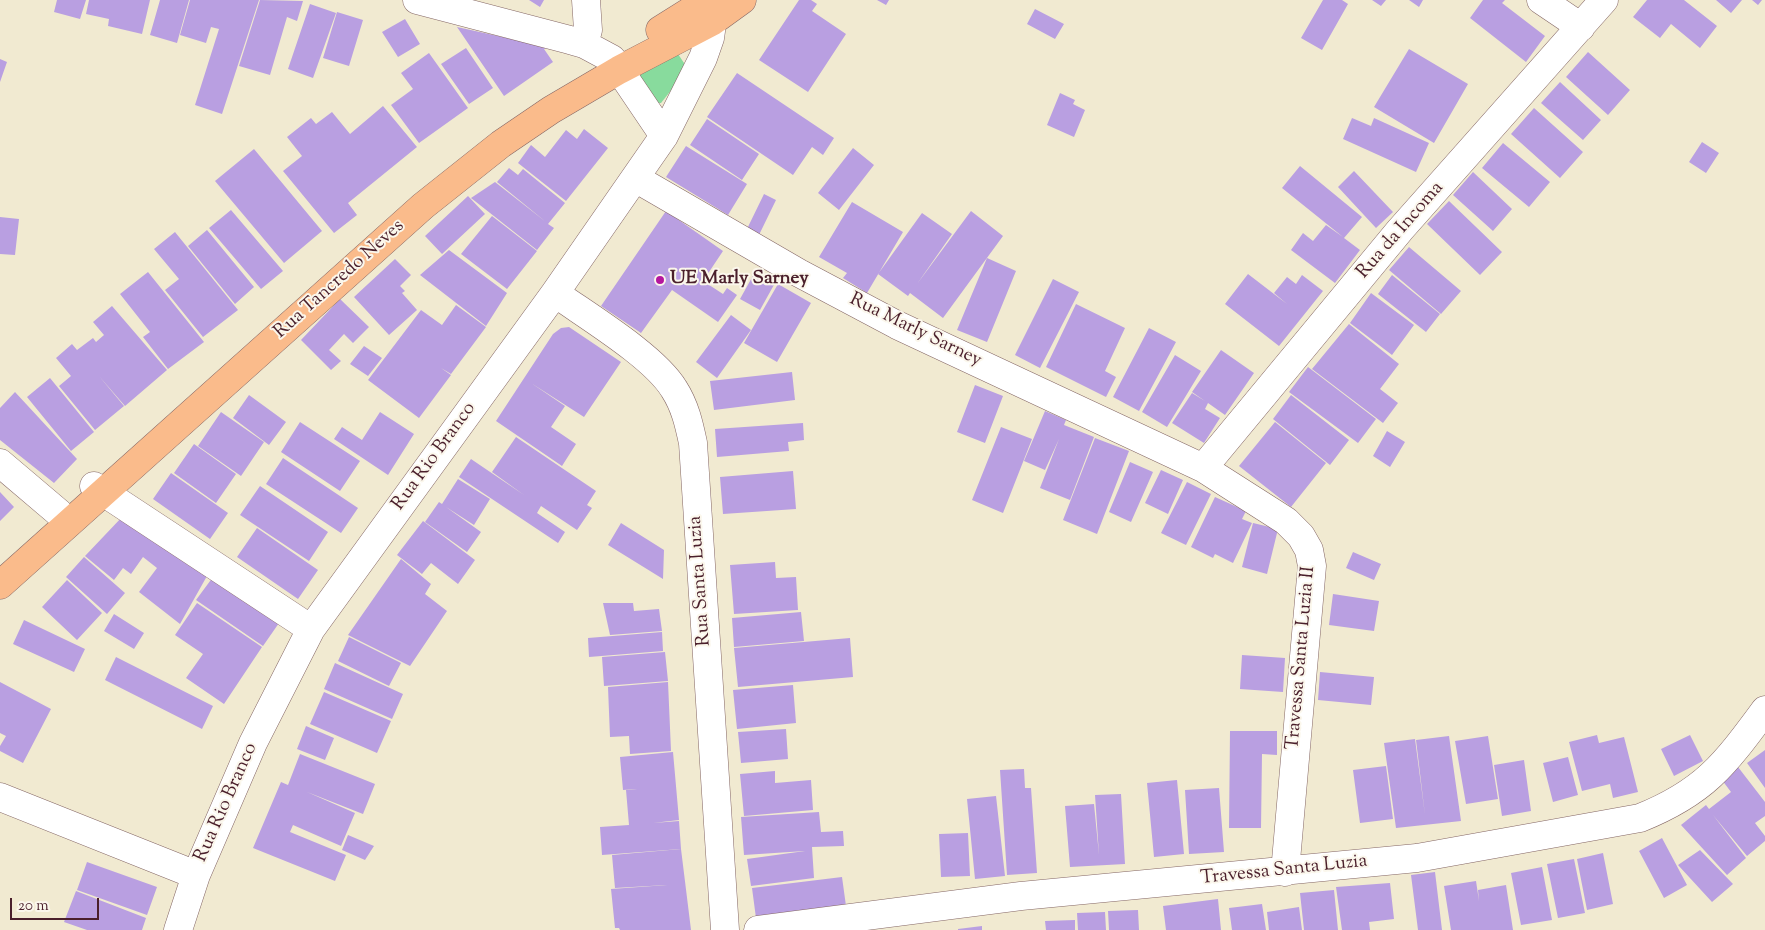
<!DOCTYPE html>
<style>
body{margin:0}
#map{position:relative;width:1765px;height:930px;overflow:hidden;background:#f1ead1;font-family:"Sorts Mill Goudy",serif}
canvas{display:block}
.scale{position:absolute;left:10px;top:898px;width:89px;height:22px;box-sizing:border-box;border:2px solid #4a1f2b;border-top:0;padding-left:6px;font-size:15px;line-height:18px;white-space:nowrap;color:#4a1f2b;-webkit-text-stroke:4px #fbf7ec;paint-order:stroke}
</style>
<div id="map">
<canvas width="1765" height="930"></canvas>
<div class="scale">20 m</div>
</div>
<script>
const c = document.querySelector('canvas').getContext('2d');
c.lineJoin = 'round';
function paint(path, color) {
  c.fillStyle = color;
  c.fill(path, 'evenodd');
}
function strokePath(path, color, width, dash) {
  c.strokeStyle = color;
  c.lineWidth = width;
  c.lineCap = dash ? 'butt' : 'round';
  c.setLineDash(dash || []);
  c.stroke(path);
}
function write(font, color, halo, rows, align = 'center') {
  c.font = font + ' "Sorts Mill Goudy",serif';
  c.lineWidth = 4;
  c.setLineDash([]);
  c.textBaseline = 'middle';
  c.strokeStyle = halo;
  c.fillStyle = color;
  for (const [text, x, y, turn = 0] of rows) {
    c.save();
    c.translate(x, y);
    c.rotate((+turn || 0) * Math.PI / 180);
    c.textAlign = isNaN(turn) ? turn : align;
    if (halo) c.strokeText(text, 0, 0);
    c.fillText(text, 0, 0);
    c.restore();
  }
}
const green = new Path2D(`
 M676,51L688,69L661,103H655L637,77Z`);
const building = new Path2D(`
 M57,0H86L80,19L54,12Z
 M89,0H150L142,34L108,26L109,19L86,14Z
 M160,0H189L177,43L150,35Z
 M190,0H259L222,114L195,105L219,29L211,27L206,43L180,35Z
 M260,0L303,1L297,21L287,17L270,75L239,66Z
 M529,0H544L540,7Z
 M799,0H811L817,4L812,11L846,34L808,92L759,60Z
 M877,0H889L886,5Z
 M1323,0H1342L1348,4L1322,50L1301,38Z
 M1372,0H1386L1381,6Z
 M1409,0H1423L1419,7Z
 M1483,0H1505L1502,3L1545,36L1526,62L1470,18Z
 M1647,0H1684L1717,26L1700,48L1671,24L1660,38L1633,17Z
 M1716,0H1742L1731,13Z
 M1752,0H1762L1758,5Z
 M310,4L336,13L313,78L288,69Z
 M1035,9L1064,24L1055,39L1027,24Z
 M337,12L363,20L349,66L323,58Z
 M405,19L420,44L398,57L382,32Z
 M457,27L548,47L544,49L553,62L504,96Z
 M466,48L493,88L469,104L441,64Z
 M1409,49L1468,84L1434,143L1374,107Z
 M1588,52L1630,90L1608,115L1566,77Z
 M429,53L468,108L419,143L391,105L413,89L401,73Z
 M0,59L7,62L0,82Z
 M737,73L834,138L823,155L812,147L793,175L707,117Z
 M1560,82L1601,120L1583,140L1541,103Z
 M1060,93L1075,100L1073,104L1085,110L1074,137L1047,125Z
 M383,106L417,147L348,203L357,215L334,233L283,171L302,156L287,137L311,118L316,124L332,112L350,134Z
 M1534,108L1583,152L1560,178L1511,134Z
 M1352,118L1371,126L1374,118L1429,143L1416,172L1343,139Z
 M707,119L759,154L742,180L690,145Z
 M584,129L608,148L566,201L518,163L531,145L545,157L566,130L577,139Z
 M1702,142L1719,153L1706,173L1689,162Z
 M1503,143L1550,182L1529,207L1482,168Z
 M686,146L747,184L728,215L666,177Z
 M853,148L874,165L839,210L818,193Z
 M254,149L322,231L284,263L215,181Z
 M1300,166L1362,217L1344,238L1360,250L1335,283L1291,250L1303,233L1313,241L1326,225L1343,237L1282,188Z
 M509,168L518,175L523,169L565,203L548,224L554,228L537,250L471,198L495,182L546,222L497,182Z
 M1354,171L1393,212L1376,228L1338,187Z
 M1473,172L1512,209L1493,231L1453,195Z
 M764,194L776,200L758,237L746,231Z
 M468,196L485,214L442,254L425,236Z
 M1449,201L1502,252L1480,275L1427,224Z
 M852,202L903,232L867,293L843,278L847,273L819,257Z
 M231,210L283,271L261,289L209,228Z
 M666,211L723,251L703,281L723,294L727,288L737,295L718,322L672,290L641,333L601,306Z
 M971,211L1003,236L943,318L910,293L908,296L878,274L922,213L952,234L917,284Z
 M492,216L537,251L507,289L461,254Z
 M0,217L19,219L15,255L0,254Z
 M207,230L254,287L235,304L188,246Z
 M175,232L238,310L203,337L165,290L179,279L154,249Z
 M1409,247L1461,291L1441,314L1389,270Z
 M449,250L507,293L486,326L420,275Z
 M987,258L1016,271L987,342L957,330Z
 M395,259L411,275L400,286L405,291L402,293L417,310L389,335L354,297Z
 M148,272L204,342L168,369L143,337L150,332L120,294Z
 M755,272L775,283L760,310L740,299Z
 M1248,274L1287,304L1274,293L1287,277L1296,284L1302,275L1323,291L1279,346L1225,304Z
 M1392,275L1440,314L1426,332L1378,294Z
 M1053,279L1079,292L1040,368L1015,355Z
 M778,284L811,303L777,362L744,343Z
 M1371,293L1414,325L1392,355L1350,323Z
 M340,299L369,327L353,343L344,334L329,350L341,361L331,370L301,340Z
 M1076,304L1125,328L1105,371L1116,377L1106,397L1046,367Z
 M456,305L486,327L451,374L441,368L451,375L419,418L368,380L421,310L442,325Z
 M112,306L167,370L125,406L99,376L124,406L95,430L59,386L71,376L56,358L72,344L77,350L93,338L96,342L104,335L93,322Z
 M731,315L751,330L717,378L696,362Z
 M1349,324L1399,364L1380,389L1398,403L1383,423L1312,369Z
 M569,327L621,362L584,417L531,383L565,406L551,427L576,444L562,466L496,421L553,334L561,328Z
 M1149,328L1176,342L1139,411L1113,397Z
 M364,346L382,358L368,376L350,364Z
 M1221,350L1254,373L1225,415L1208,403L1205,409L1220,418L1204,443L1172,423L1192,393L1205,401L1192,392Z
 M1175,355L1201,371L1167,427L1142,412Z
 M1308,367L1376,419L1358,443L1289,392Z
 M792,372L795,400L714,410L710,381Z
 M50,378L94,432L71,451L27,397Z
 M975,385L1003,396L985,443L957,432Z
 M15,392L77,459L54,483L0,440V408Z
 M249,395L286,422L269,445L233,418Z
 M1291,395L1349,440L1330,465L1273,419Z
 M1045,411L1066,420L1064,425L1094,437L1070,500L1040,488L1059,439L1045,470L1024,461Z
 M221,412L264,442L241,476L198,446Z
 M380,412L414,434L388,475L334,439L342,427L362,440Z
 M300,422L360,461L340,491L281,452Z
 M1275,422L1326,463L1291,507L1239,466Z
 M803,423L804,440L788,442L789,451L717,457L715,429Z
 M1001,427L1032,439L1003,513L972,500Z
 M1387,431L1405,442L1390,467L1373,456Z
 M516,437L596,491L587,505L592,508L577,530L541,506L537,513L565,532L558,543L459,477L471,459L524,495L492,472Z
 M1095,438L1129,451L1097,534L1063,520Z
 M194,444L236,474L216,503L174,473Z
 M283,458L358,508L341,533L266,484Z
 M1130,462L1153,472L1131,522L1109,512Z
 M1161,470L1183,480L1168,514L1145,503Z
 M793,471L796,509L723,514L720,477Z
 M171,473L228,513L210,539L153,499Z
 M458,479L490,499L474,525L446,507L481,532L467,552L425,522L439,502L442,504Z
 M1187,482L1211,494L1186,545L1161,533Z
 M260,486L328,532L309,561L240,515Z
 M0,492L14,507L0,521Z
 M1215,497L1246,511L1242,519L1252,523L1233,563L1215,554L1213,558L1191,547Z
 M123,516L207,576L180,624L139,592L157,568L143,557L131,574L123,568L114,580L85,556Z
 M423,521L475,560L458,584L431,563L422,574L397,555Z
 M621,523L664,550L663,579L608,545Z
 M1253,523L1278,529L1267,574L1242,567Z
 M257,528L318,570L298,599L237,557Z
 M1353,552L1381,564L1374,580L1346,568Z
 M84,557L125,593L107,614L66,577Z
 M401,559L431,584L425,594L447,611L410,666L348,635Z
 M775,562L776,578L796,577L798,610L734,614L730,565Z
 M213,577L279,623L263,646L196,600Z
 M67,580L102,613L77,640L42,607Z
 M1333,594L1379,601L1374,631L1329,625Z
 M197,603L262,647L224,704L186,678L203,654L175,635Z
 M603,603H633L634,611L659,609L662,631L610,635Z
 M801,612L804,641L734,647L732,618Z
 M114,614L144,633L134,649L104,631Z
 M24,620L85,649L74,672L13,644Z
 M662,632L663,651L589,657L588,638Z
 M349,637L401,663L389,686L338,661Z
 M850,638L853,677L738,687L734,648Z
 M665,652L668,681L604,686L602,657Z
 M1242,655L1285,658L1283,692L1240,689Z
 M116,657L213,706L202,729L105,680Z
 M335,663L403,694L392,719L324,689Z
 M1320,672L1374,677L1371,705L1318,700Z
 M0,682L51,709L23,763L0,751V746L6,736L0,733Z
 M668,682L671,751L630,754L629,736L610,737L608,687Z
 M793,685L796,723L737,729L733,690Z
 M324,692L391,721L377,753L310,724Z
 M306,726L334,738L325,760L297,749Z
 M786,729L788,759L741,763L738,732Z
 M1230,731H1277V755L1262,754L1261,828H1229Z
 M1597,735L1599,743L1624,737L1638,792L1613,798L1610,784L1582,791L1569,742Z
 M1690,735L1703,761L1674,776L1661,749Z
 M1449,736L1461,821L1396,828L1384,743L1415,739L1425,815L1416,740Z
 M1488,736L1498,799L1466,804L1455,741Z
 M1765,750V788L1747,763Z
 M673,752L679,820L653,823L679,821L681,849L602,855L600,827L629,825L626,790L637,789L623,790L620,757Z
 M300,754L375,784L363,814L307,792L355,813L341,846L293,825L290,832L346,855L335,881L253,848L281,782L288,785Z
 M1568,757L1578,795L1553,802L1543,763Z
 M1524,760L1531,811L1502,816L1494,765Z
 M1386,766L1393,819L1360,823L1353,770Z
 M1738,767L1765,802V816L1755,823L1765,836V841L1747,856L1713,815L1746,858L1727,875L1681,825L1706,805L1709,809L1731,792L1722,780Z
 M1024,769L1025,788H1031L1037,873L1007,875L1000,770Z
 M775,771V783L811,780L813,810L744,816L740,774Z
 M1177,780L1184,854L1154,857L1147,783Z
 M1219,788L1224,852L1189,854L1185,790Z
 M1121,794L1125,864L1070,867L1065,806L1094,804L1099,855L1095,795Z
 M996,796L1005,876L975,879L967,799Z
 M819,812L821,832L843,831L844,846L812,847L814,878L751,886L747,859L805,851L744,855L741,817Z
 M968,833L970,876L941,877L939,834Z
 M348,835L374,846L365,860L342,850Z
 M1662,838L1687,885L1664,898L1639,851Z
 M681,849L691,930H620L619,928H615L611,889L667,885L615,888L612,855Z
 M1700,850L1733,884L1712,902L1678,865Z
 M1603,853L1613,904L1587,910L1577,859Z
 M1574,859L1585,913L1558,918L1547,864Z
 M87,862L157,887L147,915L77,890Z
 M1542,867L1552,920L1521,925L1511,873Z
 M1435,872L1442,930H1418L1411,875Z
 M842,877L846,906L756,918L752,888Z
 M1476,881L1479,901L1478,890L1506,885L1513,930H1451L1444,886Z
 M1390,883L1394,919L1369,922L1370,930H1342L1336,887Z
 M1334,890L1338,930H1304L1300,893Z
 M76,891L146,918L142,930H87L64,922Z
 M1218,899L1221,930H1166L1163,906Z
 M1262,904L1266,930H1232L1229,908Z
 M1299,907L1302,930H1269L1267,912Z
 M1138,910L1139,930H1109L1108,911Z
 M1105,912L1106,930H1078L1077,913Z
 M1075,920V930H1046L1045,921Z
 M982,926V930H958V929Z`);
const minor = new Path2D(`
 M417,0L570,40L584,44L612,59L664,136
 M1541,0L1581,27
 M584,44L588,30L586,0
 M635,178L799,273L897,325L1203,468L1286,521L1301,536L1309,550L1312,566L1285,872
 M555,293C587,316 654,356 674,389C685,406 689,424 693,443L725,930
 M0,463L59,513
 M1203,468L1400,230L1604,0
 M94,486L311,629
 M0,797L196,875
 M178,930L196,875L253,743L311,629L555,293L664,136L703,58L710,38L715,2
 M758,930L1021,896L1417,858L1640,818C1705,792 1725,764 1765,710`);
const major = new Path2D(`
 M660,30L708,0
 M0,585L423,206L501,144L551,110L619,70L713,21L742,0`);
const markers = [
 [660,280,5,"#b5179e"]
];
const streetNames = [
 ["Rua da Incoma",1401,231,-49],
 ["Rua Tancredo Neves",340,280,-42],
 ["Rua Marly Sarney",915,331,26],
 ["Rua Rio Branco",435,457,-54],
 ["Rua Santa Luzia",701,581,-94],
 ["Travessa Santa Luzia II",1302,658,-85],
 ["Rua Rio Branco",227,803,-66],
 ["Travessa Santa Luzia",1284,871,-6]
];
const poiNames = [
 ["UE Marly Sarney",670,280]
];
paint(green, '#88db9d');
paint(building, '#b99fe1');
strokePath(minor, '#846665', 29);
strokePath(major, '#846665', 29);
strokePath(minor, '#fff', 28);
strokePath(major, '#fabb8b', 28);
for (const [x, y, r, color] of markers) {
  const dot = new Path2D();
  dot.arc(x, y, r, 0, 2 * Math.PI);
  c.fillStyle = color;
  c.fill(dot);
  strokePath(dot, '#fbf7ec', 2);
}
write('19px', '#4a1f2b', '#fbf7ec', streetNames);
write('bold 19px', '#4a1f2b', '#fbf7ec', poiNames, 'left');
</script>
